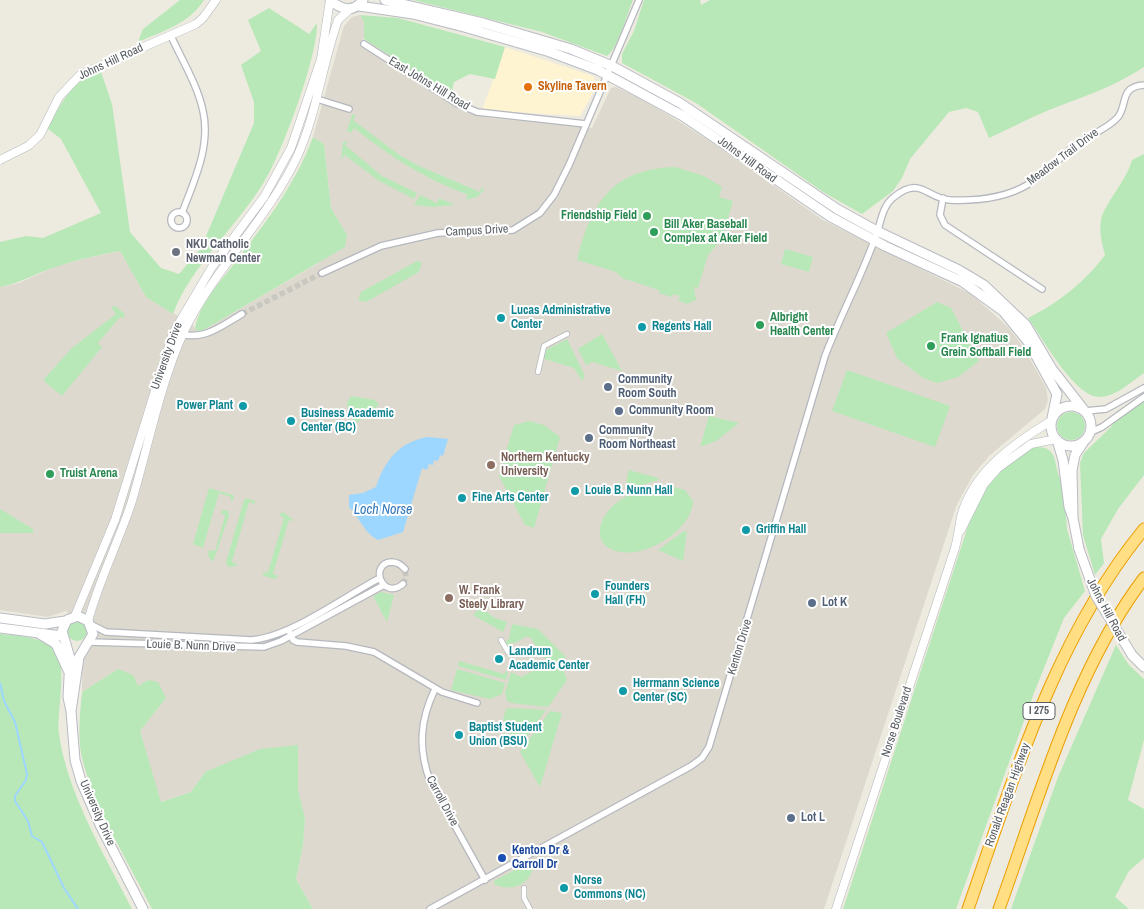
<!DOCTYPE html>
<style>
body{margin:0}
canvas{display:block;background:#edeadf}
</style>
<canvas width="1144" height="909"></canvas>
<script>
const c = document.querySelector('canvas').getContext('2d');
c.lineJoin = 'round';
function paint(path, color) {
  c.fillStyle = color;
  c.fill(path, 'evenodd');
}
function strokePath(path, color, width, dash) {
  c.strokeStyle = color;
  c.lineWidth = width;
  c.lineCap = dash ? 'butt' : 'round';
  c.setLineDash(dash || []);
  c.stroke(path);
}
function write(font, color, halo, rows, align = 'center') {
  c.font = font + ' "Archivo Narrow",sans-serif';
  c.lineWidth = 4;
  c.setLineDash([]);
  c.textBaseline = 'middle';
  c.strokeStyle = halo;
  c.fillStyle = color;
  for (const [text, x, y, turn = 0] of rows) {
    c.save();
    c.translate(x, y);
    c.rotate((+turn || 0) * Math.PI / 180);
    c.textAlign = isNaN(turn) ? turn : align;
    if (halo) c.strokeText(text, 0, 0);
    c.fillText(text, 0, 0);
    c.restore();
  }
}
const commercial = new Path2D(`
 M505,47L593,76L596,83L593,93L580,116L482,110Z`);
const education = new Path2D(`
 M360,15L364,22L365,34L361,45L460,110L472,114L490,118L592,128L611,88L616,87L637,97L672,117L714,144L823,220L971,294L1008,327L1024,348L1046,388L1048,400L1045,409L989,456L973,475L957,504L824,909H313L296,879L303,845L305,818L297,790L298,745L205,772L191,792L160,802L140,731L166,698L138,686L118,669L82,692V660L97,634L94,620L87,614H69L66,611L48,617L0,610V287L19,283L57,266L83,259L120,251L146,297L192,324L197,331H202L317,264L347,235L331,208L324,144L313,137L344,26L352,17Z`);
const green = new Path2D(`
 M180,0H204C189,24 163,31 138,42L143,29Z
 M413,0H633C628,12 617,50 607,56L542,32Z
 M644,0H700L701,5L710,0H1144V67C1114,87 1082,97 1049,110C1029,118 1009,129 989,138L978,112L966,108L949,112L910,159L902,178L893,191L862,214L823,192L696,103L622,63V54L634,31Z
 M269,8L309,34L317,23C318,56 282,153 264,182C237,227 192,264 173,314L146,297L120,251C99,255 79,259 59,266C38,272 21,283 0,287V242L26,236L43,238L101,213L61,139L47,128C65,98 68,86 100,69L112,104L130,232L161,268L179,274L201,248L254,123V102L241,65L261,51L248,20Z
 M360,15L398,18L505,47L495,79L470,74L454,82L451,95L364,39V22Z
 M352,115H356L353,120L398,154L417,165L480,192L482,187L484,190L477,197L466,200L468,195C422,177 392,158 354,128L351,133L347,131Z
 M313,137L324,144L331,208L347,235L345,247L202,331H197L195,328C200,302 222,280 237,260C267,221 296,183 313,137Z
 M348,141L345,145L382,176L417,193L414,199L379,181L345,155L341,160L343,142Z
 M1144,154V373C1131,382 1115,397 1100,397C1075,398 1042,337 1028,318C1057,304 1086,281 1105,255C1102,244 1099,232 1101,220C1104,204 1127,180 1132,160Z
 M675,167L704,176L722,187L719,197L733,201L722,239L708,255L698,288L694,287L696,300L687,304L678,300L680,296L673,294L672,297L659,293V290L622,278L616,272L577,260C591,203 612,169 675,167Z
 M420,195L437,203L439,198L455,205L432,207L414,205Z
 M785,249L813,257L809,272L781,264Z
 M417,261L422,263L419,272L366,302L358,300L361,292Z
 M937,302L951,308L979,361L958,377L937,383L923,378L897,358L886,333Z
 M115,306L124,313L125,318L120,317L98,343L102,347L62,396L45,382L44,379L72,348L116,314L111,307Z
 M602,334L622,371L592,362L586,365L578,349Z
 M567,339L585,376L582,381L574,368L544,359L546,350Z
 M847,370L950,406L935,447L832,411Z
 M351,396L375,400L379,405L355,424C349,414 343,406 351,396Z
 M1144,400V475L1118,509L1101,539L1104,563L1095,575L1083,535L1080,463L1084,453L1112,426L1111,423Z
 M1057 426a14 14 0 1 1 28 0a14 14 0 1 1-28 0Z
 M709,416L739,423L716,441L700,447Z
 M529,421L544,425L560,437L534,528L525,525L499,476L514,425Z
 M1038,444L1039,447C1061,448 1052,471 1063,482L1067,529L1085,591L1064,618L1034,693L956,909H843L969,523C983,490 1003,457 1038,444Z
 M629,470L658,478L659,480L634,487L626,482Z
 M666,485L685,490L693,501C692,533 634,567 606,546C601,542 599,535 600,529C604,501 642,486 666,485Z
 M209,488L233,495L234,498L231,502V497L219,493L203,548L193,544Z
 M246,498L255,501V504L249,502L232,562L237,564L236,566L228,567L226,562L244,500Z
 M0,509L33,529V533H0Z
 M224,510L228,511L229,516L213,562L208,556L209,550L215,551L225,516L220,512Z
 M283,512L295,521L289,520L273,574L278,576L275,579L264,576L262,573L268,572L284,518L279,515Z
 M684,531L687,532L683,561L658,550Z
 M381,592L394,595L387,622L373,596Z
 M481,607L493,617L507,622L503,632L473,615Z
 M67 631a10 10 0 1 1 20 0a10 10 0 1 1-20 0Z
 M512,624L538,629L566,657L562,663L544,658L531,638L527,636L517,642L506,645L505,642L509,639Z
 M0,634C17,636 41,636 54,649C69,662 56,714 59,734C67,793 105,856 132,909H0Z
 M1116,645L1129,665L1144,679V740L1128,800L1144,809V858L1129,871L1115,897L1129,909H1011L1058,777Z
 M539,660L562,666L567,680L548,707L511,703L507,701L505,693L511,672L521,677L539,668L536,662Z
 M459,661L504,674L506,671L508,672L506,680L458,666Z
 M118,669L133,675L138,686L148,680L158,682L166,698L140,731L161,802L191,792L205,772L260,749L298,745V790L305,818L303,845L296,879L313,909H152C129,863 91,803 81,753C78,732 80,712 82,692Z
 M457,669L505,683L502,694L490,699L451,690Z
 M511,708L546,710L524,741L516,745L503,719L506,709Z
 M550,711L562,713L540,787L520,752Z
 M530,862L533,869C528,886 510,892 494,884V881Z`);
const water = new Path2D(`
 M428,437L448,439L443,456L440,455L438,461L434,460L433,465L429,464L427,470L422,468L403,532L378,540C364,533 360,518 349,507V495L363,493L376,487C385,460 399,442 428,437Z`);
const stream = new Path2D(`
 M0,683L4,701L15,722L27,774L26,780L15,796V801L28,821L32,836L42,842L64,888L78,909`);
const minorTunnel = new Path2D(`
 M242,314L322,273
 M403,584L406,578L405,569`);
const pedestrian = new Path2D(`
 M538,372L544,346L567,334
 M501,640L508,652
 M524,888V898L530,909`);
const minor = new Path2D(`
 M171,36C182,60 198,86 203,111C211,146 194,181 182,213
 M364,44L456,103L477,112L586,124
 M317,99L349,109
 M943,198L940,215L945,225L1042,289
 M171 220a8 8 0 1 1 16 0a8 8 0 1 1-16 0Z
 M322,273L381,246L438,233L513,230L540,213L554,195L569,165L639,0
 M173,333C205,341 216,329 242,314
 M1085,411L1106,409L1144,388
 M1089,433L1102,427L1144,397
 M403,584C382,601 369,564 391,562C398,562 401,565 405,569
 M92,625L106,632L251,640C291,637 343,597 380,578
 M289,631L293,640L297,642L346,646L374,652L442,692L477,703
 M89,642L264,647L281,641L384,585
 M435,689C420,720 418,748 430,781L485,880
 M430,909L691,766L702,758L709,747L825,356C842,312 863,274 878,230C881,219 884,204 894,197C921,175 927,199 950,200C975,201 1005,198 1027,185C1045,174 1060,157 1077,144C1089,135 1108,129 1118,117C1128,104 1119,87 1144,85`);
const tertiary = new Path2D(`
 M0,160L28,146L40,135L59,97L80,75L196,24L203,18L216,0
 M961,530L984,484L998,468L1031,444L1056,439
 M75,616L115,520L173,333L212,267L264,197L291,148L321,59L330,0
 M88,621C99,580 118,543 131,504C149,445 163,366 193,314C224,259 270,214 297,157C317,113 322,65 338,20L350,9
 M836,909L955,548C958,537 959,527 961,517C972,473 1014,443 1051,421`);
const secondary = new Path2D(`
 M330,0C341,10 354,13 363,0
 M385,0L483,23L571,49L612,66L680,103L837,209L877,231L959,270L984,285L1026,325L1052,369L1084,410
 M359,6L413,14L464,27L550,52L598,70L683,116L831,217L885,246L963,282L1003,311L1029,343L1057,394L1052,418
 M1051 426a20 20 0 1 1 40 0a20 20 0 1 1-40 0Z
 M1057,440L1063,460L1069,507L1073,518
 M1079,549L1073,518L1072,470L1075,455L1084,441
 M0,618L45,624L65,621
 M0,628L62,636
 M38,633L56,644L68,670
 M1132,655L1144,667
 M71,711L79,657L93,634L88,621L78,616L67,620L62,631L70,658L68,697L71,711L75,760L81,781L101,827L143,909`);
const motorway = new Path2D(`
 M968,909C1014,778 1054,639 1144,529
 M999,909C1038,801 1074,670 1144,578`);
const secondaryBridge = new Path2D(`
 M1079,549L1096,596L1132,655`);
const markers = [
 [528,87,5,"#e8710a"],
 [647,216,5,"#2e9e5b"],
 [654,232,5,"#2e9e5b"],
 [176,252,5,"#6b7280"],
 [501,318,5,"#0f9aa8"],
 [760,325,5,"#2e9e5b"],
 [642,327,5,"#0f9aa8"],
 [931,346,5,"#2e9e5b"],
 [608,387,5,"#5c6f8a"],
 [243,406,5,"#0f9aa8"],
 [619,411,5,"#5c6f8a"],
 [291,421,5,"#0f9aa8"],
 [589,438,5,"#5c6f8a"],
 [491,465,5,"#8d6e63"],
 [50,474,5,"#2e9e5b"],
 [575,491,5,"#0f9aa8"],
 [462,498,5,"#0f9aa8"],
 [746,530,5,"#0f9aa8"],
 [595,594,5,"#0f9aa8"],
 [449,598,5,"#8d6e63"],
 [812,603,5,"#5c6f8a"],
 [499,659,5,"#0f9aa8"],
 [623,691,5,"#0f9aa8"],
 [459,735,5,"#0f9aa8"],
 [791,818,5,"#5c6f8a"],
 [502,858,5,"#1a4fb4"],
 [564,888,5,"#0f9aa8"]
];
const shields = [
 [1039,711,32]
];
const shieldNames = [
 ["I 275",1039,711]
];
const streetNames = [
 ["Johns Hill Road",111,62,-25],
 ["East Johns Hill Road",429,84,31],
 ["Meadow Trail Drive",1063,157,-37],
 ["Johns Hill Road",747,160,36],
 ["Campus Drive",477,231,-3],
 ["University Drive",167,356,-70],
 ["Johns Hill Road",1106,610,62],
 ["Louie B. Nunn Drive",191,646,2],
 ["Kenton Drive",740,647,-73],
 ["Norse Boulevard",897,722,-72],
 ["Ronald Reagan Highway",1008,795,-70],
 ["Carroll Drive",442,801,62],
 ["University Drive",97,813,66]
];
const foodNames = [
 ["Skyline Tavern",538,87]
];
const leisureNames = [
 ["Friendship Field",637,216,"right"],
 ["Bill Aker Baseball",664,225],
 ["Complex at Aker Field",664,239],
 ["Albright",770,318],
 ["Health Center",770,332],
 ["Frank Ignatius",941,339],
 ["Grein Softball Field",941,353],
 ["Truist Arena",60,474]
];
const worshipNames = [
 ["NKU Catholic",186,245],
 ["Newman Center",186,259]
];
const cultureNames = [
 ["Lucas Administrative",511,311],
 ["Center",511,325],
 ["Regents Hall",652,327],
 ["Power Plant",233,406,"right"],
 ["Business Academic",301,414],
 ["Center (BC)",301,428],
 ["Louie B. Nunn Hall",585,491],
 ["Fine Arts Center",472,498],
 ["Griffin Hall",756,530],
 ["Founders",605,587],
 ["Hall (FH)",605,601],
 ["Landrum",509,652],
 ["Academic Center",509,666],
 ["Herrmann Science",633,684],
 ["Center (SC)",633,698],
 ["Baptist Student",469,728],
 ["Union (BSU)",469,742],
 ["Norse",574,881],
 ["Commons (NC)",574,895]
];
const serviceNames = [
 ["Community",618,380],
 ["Room South",618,394],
 ["Community Room",629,411],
 ["Community",599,431],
 ["Room Northeast",599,445],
 ["Lot K",822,603],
 ["Lot L",801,818]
];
const educationNames = [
 ["Northern Kentucky",501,458],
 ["University",501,472],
 ["W. Frank",459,591],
 ["Steely Library",459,605]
];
const transitNames = [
 ["Kenton Dr &",512,851],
 ["Carroll Dr",512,865]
];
const waterNames = [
 ["Loch Norse",383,510]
];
paint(commercial, '#fff4d2');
paint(education, '#ddd9ce');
paint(green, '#b9e8b8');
paint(water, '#9dd6ff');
strokePath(stream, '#9dd6ff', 2);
strokePath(minorTunnel, '#c8c7c0', 5.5, [5.5, 3]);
strokePath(pedestrian, '#b5b8be', 6);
strokePath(minor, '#b5b8be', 8);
strokePath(tertiary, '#b5b8be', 9);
strokePath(secondary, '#b8bcc3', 11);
strokePath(motorway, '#ec9f00', 13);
strokePath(pedestrian, '#fff', 4.5);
strokePath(minor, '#fff', 5.5);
strokePath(tertiary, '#fff', 8);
strokePath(secondary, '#fff', 9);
strokePath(motorway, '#ffde84', 11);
strokePath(secondaryBridge, '#b8bcc3', 11, []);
strokePath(secondaryBridge, '#fff', 9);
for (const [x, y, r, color] of markers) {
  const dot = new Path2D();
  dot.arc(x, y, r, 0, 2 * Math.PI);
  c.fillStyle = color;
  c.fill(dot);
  strokePath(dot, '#fff', 2);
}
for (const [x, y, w] of shields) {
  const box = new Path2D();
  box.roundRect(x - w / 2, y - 8.5, w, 17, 4);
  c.fillStyle = '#fff';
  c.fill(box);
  strokePath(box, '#585d62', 1);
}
write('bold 11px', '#585d62', null, shieldNames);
write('12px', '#585d62', '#fff', streetNames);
write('bold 12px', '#c56008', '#fff', foodNames, 'left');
write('bold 12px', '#27864d', '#fff', leisureNames, 'left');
write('bold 12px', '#5b616d', '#fff', worshipNames, 'left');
write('bold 12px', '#0d838f', '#fff', cultureNames, 'left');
write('bold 12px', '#4e5e75', '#fff', serviceNames, 'left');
write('bold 12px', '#785e54', '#fff', educationNames, 'left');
write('bold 12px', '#164399', '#fff', transitNames, 'left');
write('italic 14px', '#3076bb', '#fff', waterNames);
</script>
